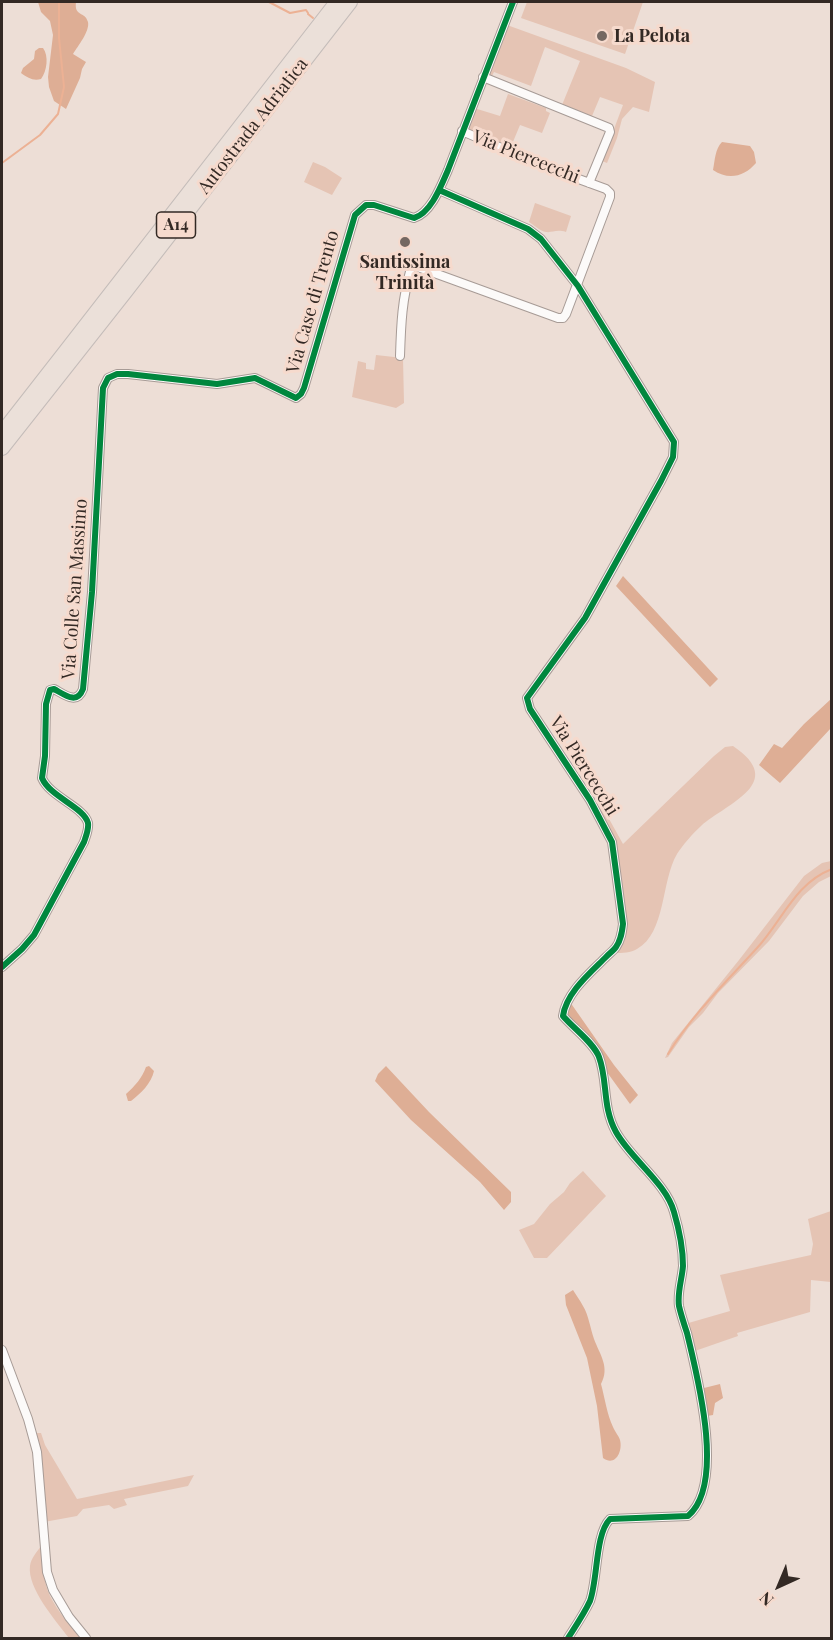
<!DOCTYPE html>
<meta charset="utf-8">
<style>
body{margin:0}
#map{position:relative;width:833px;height:1640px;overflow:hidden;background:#edded6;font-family:"Playfair Display",serif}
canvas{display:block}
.frame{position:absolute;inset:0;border:3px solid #332924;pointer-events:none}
.north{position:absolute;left:749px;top:1556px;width:60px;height:60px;-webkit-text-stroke:4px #f6dacd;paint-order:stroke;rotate:224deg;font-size:16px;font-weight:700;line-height:24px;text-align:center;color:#332924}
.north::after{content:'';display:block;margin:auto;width:21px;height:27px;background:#332924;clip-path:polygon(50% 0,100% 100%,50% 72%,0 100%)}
</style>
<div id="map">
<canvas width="833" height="1640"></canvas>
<div class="frame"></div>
<div class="north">N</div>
</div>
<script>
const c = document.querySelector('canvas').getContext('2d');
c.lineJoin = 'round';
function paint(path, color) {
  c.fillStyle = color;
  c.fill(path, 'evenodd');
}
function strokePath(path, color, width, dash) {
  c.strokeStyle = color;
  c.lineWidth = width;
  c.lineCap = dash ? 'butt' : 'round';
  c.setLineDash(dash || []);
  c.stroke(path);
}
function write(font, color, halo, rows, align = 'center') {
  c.font = font + ' "Playfair Display",serif';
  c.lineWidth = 6;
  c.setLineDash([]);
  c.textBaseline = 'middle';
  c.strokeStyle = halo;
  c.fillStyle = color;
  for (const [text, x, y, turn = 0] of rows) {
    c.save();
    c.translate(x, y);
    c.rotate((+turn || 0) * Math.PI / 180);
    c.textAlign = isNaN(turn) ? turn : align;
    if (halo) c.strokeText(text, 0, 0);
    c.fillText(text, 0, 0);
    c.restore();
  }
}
const green = new Path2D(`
 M527,2H643L625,54L521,18Z
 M507,25L626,68L655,82L649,112L633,107L622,119L617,138L607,163L602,161L623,105L600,97L592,116L562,105L580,61L545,47L531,86L494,72L492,76L486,75Z
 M508,94L546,108V111L550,113L542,133L520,125L510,149L466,131L474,108L500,116Z
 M313,162L325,167L342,178L332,195L304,182Z
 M535,203L571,216L566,232C556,229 552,233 546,232C540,231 534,225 529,222Z
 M376,355L403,358L404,403L396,408L352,397L358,361L366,363V369L374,370Z
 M733,746C788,783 727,803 701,826C692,834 683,845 677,854C661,881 666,933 637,949C631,953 622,953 615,953L623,939L614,843L592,801L598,799L623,844L714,756L725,747Z
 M831,861V876L819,882L803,896L769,941L718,993L703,1013L689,1027L668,1057L665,1058L672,1043L739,960L804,876L822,863Z
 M583,1171L606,1196L547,1258H534L519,1230L534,1224L550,1204L564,1192L570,1183Z
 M831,1211V1282L811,1280L810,1312L737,1333L738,1336L692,1352L685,1324L730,1311L720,1275L811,1255L813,1244L808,1219Z
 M35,1433H41L45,1445L77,1499L194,1475L188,1486L124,1499L127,1505L114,1509L109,1505L83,1509L77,1516L44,1522Z
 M41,1546C42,1562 43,1581 50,1596C58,1612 70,1625 81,1638H69C56,1621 27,1588 30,1566C31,1558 37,1552 41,1546Z`);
const forest = new Path2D(`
 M38,2H76C74,17 85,11 88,22C90,31 78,46 73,54L86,62L82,69L80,78L66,109L54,101L49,87L48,77L53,35L50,21L41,12Z
 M39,48H43C49,56 47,71 41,79C33,81 28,78 21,73L23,68L34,59L35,51Z
 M722,142L750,146L754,152L756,163C745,176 729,181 713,170C715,160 715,149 722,142Z
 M623,576L718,679L710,687L616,586Z
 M831,699V728L780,783L759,765L774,744L782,748L804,724Z
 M570,1002L614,1065L638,1095L630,1104L565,1014Z
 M149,1066L154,1071C151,1084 141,1093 131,1101H128L126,1094C135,1086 142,1078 146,1067Z
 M386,1066L429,1112L511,1192V1202L504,1210L480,1182L411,1120L375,1081L378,1074Z
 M573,1290C576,1295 580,1300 583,1306C589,1316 590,1328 594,1339C600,1355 610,1367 601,1384C605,1399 607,1414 613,1427C615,1432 619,1436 620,1440C623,1452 615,1467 603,1458L597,1406L587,1358L566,1305L565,1295Z
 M720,1384L723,1398L715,1403L713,1415L707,1416L700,1389Z`);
const stream = new Path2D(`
 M269,2L290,13L306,10L308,13
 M308,14L313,18
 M2,163L40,135L58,114L64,87L59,38V2
 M668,1054C692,1015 726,982 757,948C782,921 795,883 832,869`);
const street = new Path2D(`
 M483,77L609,128L610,132L589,183
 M439,190L528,229L541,239L578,286L674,442L673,457L661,481L585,618L527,698L530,709L590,800L612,842L623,924C622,932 621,940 616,947C614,950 610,953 606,957C590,973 566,993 563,1016C573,1028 594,1043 599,1057C608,1081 602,1107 616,1132C631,1159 666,1183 674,1212C679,1229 683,1248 683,1266C682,1279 677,1293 679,1306C681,1315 684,1324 687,1333C697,1375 726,1484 688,1516L610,1519C595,1534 598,1579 590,1601C584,1614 575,1627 568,1638
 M400,356C401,324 402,299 411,268L415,266L558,318H563L566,314L610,197V193L606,189L543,166L462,131
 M2,967L22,949L34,935L84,842C86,836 89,829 88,823C84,807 50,797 42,778L45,756L46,704L50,690L54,689C65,695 77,705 83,689L92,592L103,388L108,378L117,374H128L217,384L255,378L296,398L301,394L304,388L355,215L366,205H374L414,218C431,213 441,186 448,170L513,2
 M2,1350L28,1419L37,1452L47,1572L53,1590L69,1617L86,1638`);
const highway = new Path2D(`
 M2,433L66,351L337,2
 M2,448L125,292L350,2`);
const cycleway = new Path2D(`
 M439,190L528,229L541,239L578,286L674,442L673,457L661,481L585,618L527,698L530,709L590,800L612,842L623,924C622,932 621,940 616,947C614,950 610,953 606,957C590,973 566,993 563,1016C573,1028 594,1043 599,1057C608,1081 602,1107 616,1132C631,1159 666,1183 674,1212C679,1229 683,1248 683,1266C682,1279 677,1293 679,1306C681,1315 684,1324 687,1333C697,1375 726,1484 688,1516L610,1519C595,1534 598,1579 590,1601C584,1614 575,1627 568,1638
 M2,967L22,949L34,935L84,842C86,836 89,829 88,823C84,807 50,797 42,778L45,756L46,704L50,690L54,689C65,695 77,705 83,689L92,592L103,388L108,378L117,374H128L217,384L255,378L296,398L301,394L304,388L355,215L366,205H374L414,218C431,213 441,186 448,170L513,2`);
const markers = [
 [602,36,6,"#746862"],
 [405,242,6,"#746862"]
];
const shields = [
 [176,225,39]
];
const shieldNames = [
 ["A14",176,225]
];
const poiNames = [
 ["La Pelota",614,36],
 ["Santissima",405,262,"center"],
 ["Trinità",405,283,"center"]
];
const streetNames = [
 ["Autostrada Adriatica",253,126,-52],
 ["Via Piercecchi",526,157,22],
 ["Via Case di Trento",313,302,-74],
 ["Via Colle San Massimo",75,589,-86],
 ["Via Piercecchi",584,766,58]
];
paint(green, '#e5c4b4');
paint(forest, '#deae95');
strokePath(stream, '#ecb194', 2);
strokePath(street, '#a79b96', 10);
strokePath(highway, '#c4bcb9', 16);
strokePath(street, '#fcfaf9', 8);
strokePath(highway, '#ebe0d9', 14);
strokePath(cycleway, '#00873e', 6);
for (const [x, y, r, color] of markers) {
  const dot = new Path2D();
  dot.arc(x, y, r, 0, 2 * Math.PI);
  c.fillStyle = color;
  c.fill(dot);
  strokePath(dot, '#f6dacd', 2);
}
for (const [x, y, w] of shields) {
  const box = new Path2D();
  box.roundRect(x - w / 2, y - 13, w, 26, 4.5);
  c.fillStyle = '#f6dacd';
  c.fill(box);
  strokePath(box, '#332924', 1.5);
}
write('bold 16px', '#332924', null, shieldNames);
write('bold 18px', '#332924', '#f6dacd', poiNames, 'left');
write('18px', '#332924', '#f6dacd', streetNames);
</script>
